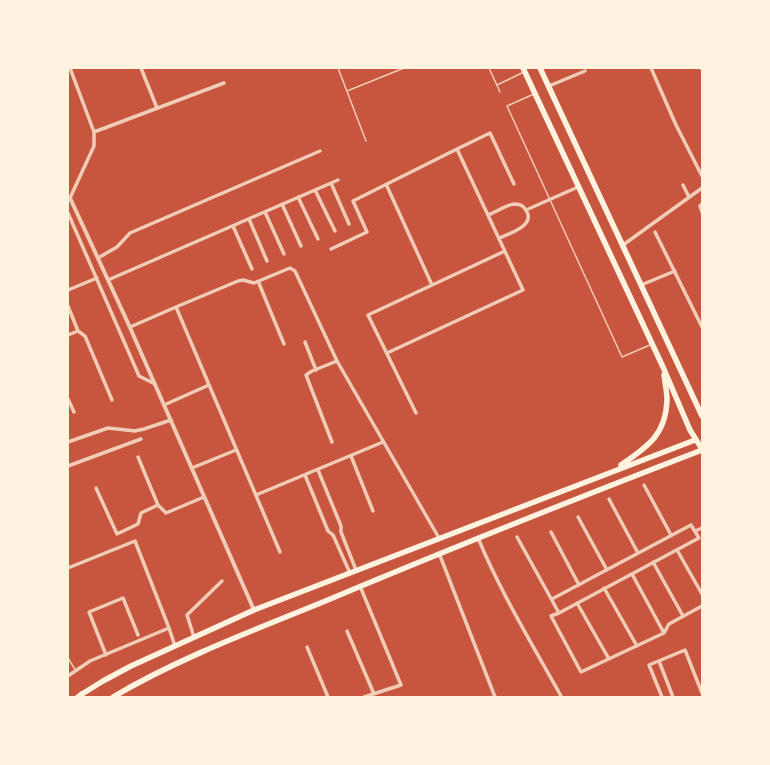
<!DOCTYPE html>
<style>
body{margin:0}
#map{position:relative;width:770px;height:765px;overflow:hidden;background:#c8553d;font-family:Georgia,serif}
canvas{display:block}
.frame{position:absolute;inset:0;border:69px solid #fff3e0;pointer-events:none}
</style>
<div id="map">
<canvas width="770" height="765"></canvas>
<div class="frame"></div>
</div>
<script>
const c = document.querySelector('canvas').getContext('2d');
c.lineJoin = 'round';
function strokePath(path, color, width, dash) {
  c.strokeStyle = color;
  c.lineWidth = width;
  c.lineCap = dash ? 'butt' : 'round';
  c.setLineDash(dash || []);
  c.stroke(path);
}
const service = new Path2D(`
 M338,68L366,141
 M489,68L500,92
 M497,85L524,72
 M347,91L404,68
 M534,94L507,106L622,357L650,345
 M68,658L76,671`);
const minor = new Path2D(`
 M70,68L94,132
 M141,68L157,108
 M651,68L676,125L702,176
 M701,68L702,69
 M549,86L585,71
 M457,149L490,133L514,184
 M331,183L349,224
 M386,184L432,285
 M683,185L689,197
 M315,190L335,231
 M298,197L318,239
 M68,198H70L94,146V132L224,83
 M282,204L301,246
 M702,204L700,206L702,212
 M526,210L578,187
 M265,212L284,254
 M68,213L139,376L155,384
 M488,215C496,212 506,205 514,204C519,204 523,205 525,209C538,225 509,234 499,238
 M249,219L267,261
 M233,226L252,269
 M655,232L702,327
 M623,245L702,188
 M331,249L367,232L353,201L457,149L523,290L387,353
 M98,258L117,247L130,233L320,151
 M108,280L338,180
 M258,281L284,344
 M641,285L675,271
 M68,290L97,278
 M68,306L78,331L85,336L112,400
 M130,327L176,307
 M68,335L78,331
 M305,342L316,370
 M68,399L74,412
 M164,405L209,385
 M416,413L368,315L505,251
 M68,442L108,428L135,431L144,429L171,420
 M332,442L306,375L312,371L337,361
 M351,456L373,511
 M68,466L141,439
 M192,468L236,450
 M318,470L341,526V532L356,570
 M305,475L328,531L333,535L350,573
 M644,485L671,535
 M96,488L117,534L138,524L141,513L158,505L138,457
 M256,495L383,442
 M609,499L638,553
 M158,505L166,513L204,497
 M578,517L607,570
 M695,531L702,528
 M551,532L579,585
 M517,537L559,613L699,538L691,525L552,599
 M478,538C501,593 532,644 561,696
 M677,550L702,594
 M280,552L176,307L238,281L243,280L254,283L290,268L295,271L337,361L439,538
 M439,553L495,697
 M653,562L683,616
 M68,568L135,541L169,628
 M632,574L664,633
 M360,586L401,685L364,697
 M604,588L637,646
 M577,603L609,659
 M559,613L551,616L581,672L664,633L669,624L702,606
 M347,631L374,694
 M194,637L187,615L222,581
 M307,647L328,697
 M106,655L89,612L123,598L138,635
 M659,661L673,697
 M68,676L90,661L169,628L175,646
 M662,697L649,665L685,650L702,693`);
const tertiary = new Path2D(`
 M70,198L128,323L254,610`);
const primary = new Path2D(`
 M523,68L663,367L690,430L702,449
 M540,68L702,416
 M621,465C647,447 666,435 667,400C667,392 665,383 664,375
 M82,694L103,681L131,666L254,610L695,440
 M113,697C179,658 252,631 323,602C449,549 575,499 702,450`);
const trunk = new Path2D(`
 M78,697L82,694`);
strokePath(service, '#f1ccb7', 1.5);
strokePath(minor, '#f1ccb7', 3.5);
strokePath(tertiary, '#f1ccb7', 4);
strokePath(primary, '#fff3e0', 5.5);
strokePath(trunk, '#fff3e0', 5.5);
</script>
